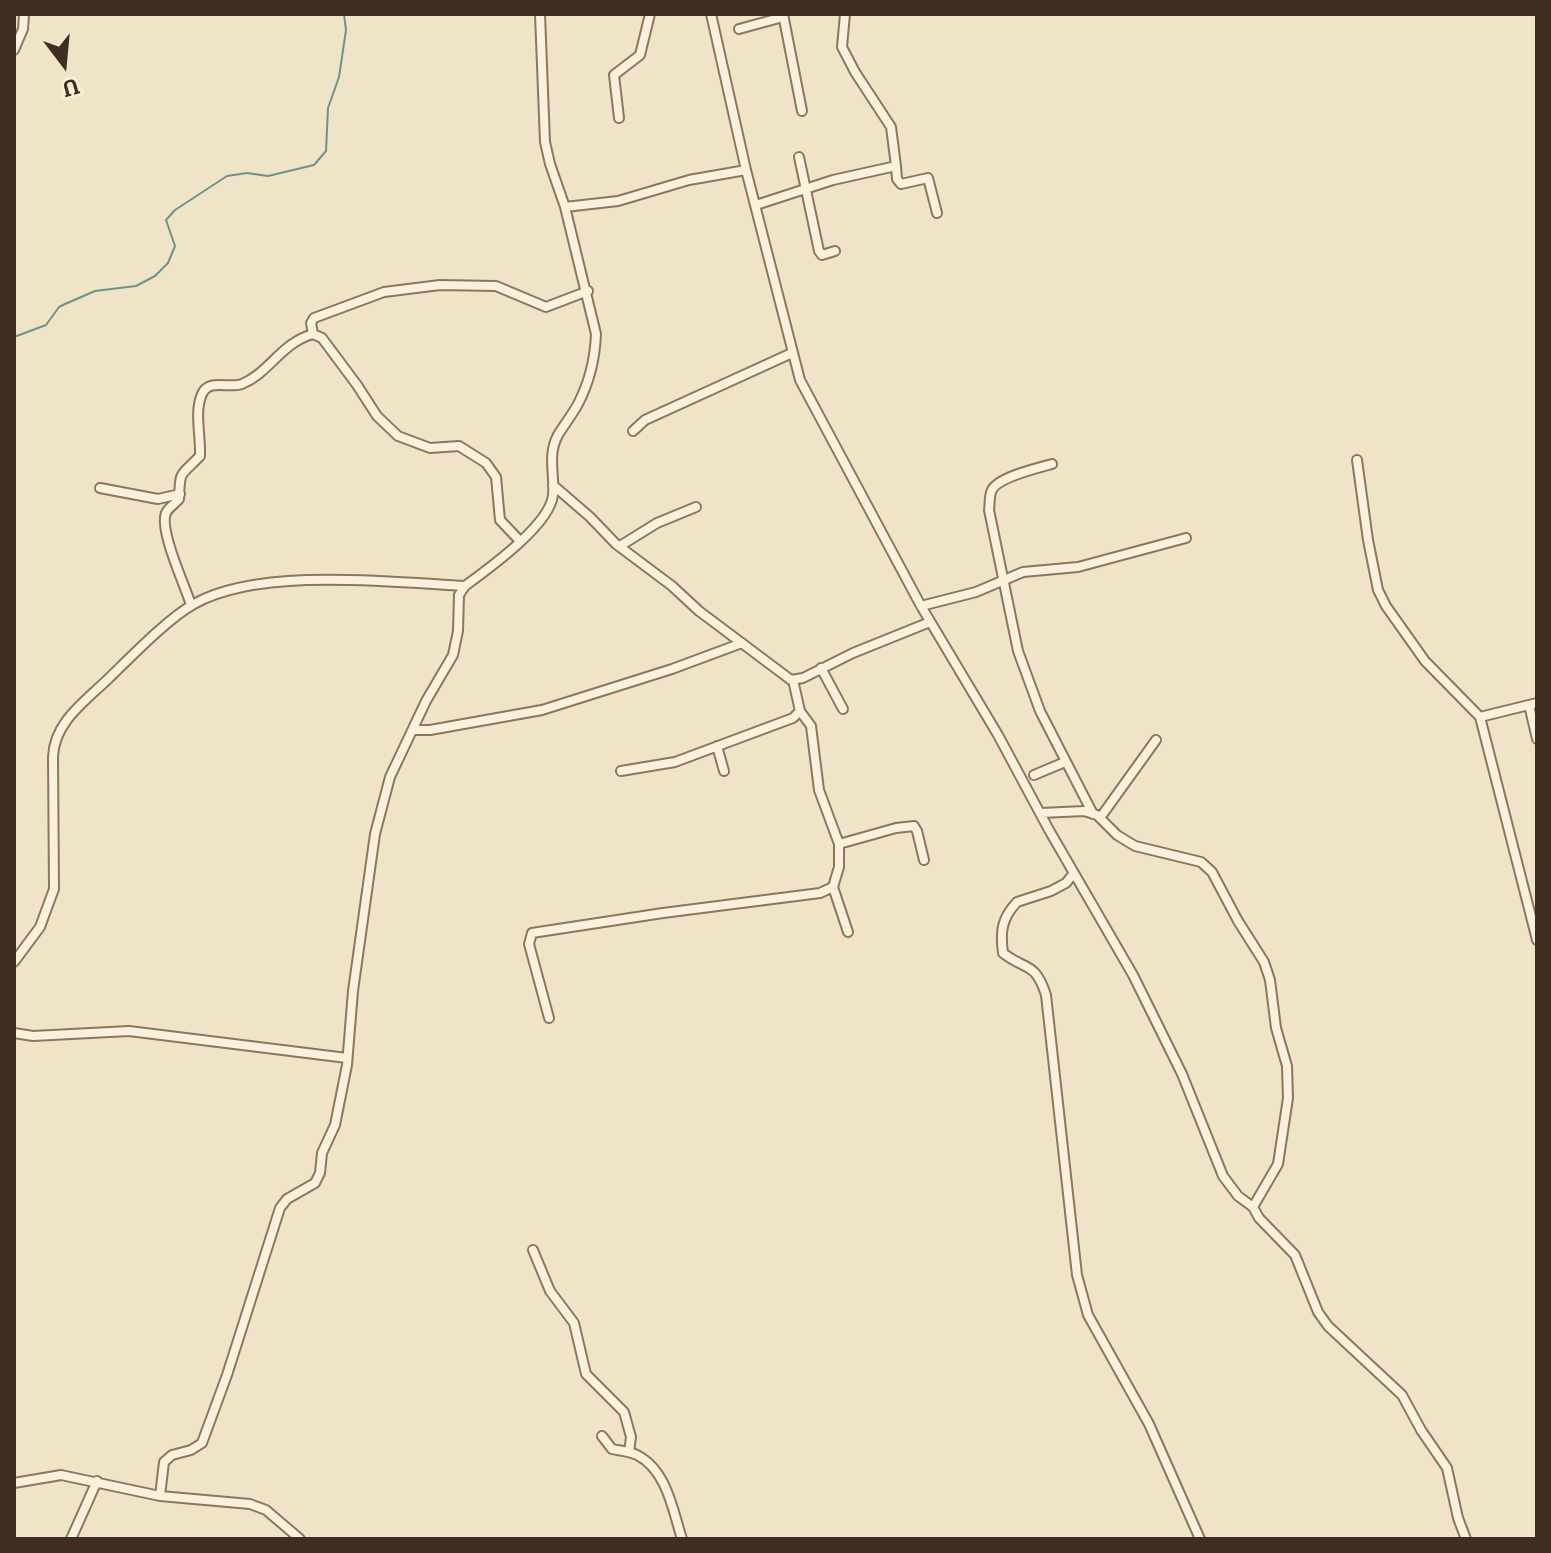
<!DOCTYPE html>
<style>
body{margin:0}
#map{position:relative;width:1551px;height:1553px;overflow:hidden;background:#f0e4c8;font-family:Bitter,serif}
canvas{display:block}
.frame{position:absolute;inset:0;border:16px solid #3d2e20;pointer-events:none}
.north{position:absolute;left:24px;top:24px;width:80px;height:80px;-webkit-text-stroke:6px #f7eed8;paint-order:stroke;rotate:164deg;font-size:22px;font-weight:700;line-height:32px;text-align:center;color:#3d2e20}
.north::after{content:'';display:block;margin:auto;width:28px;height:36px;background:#3d2e20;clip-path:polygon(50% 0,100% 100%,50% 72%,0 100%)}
</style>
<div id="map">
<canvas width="1551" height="1553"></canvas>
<div class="frame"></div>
<div class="north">U</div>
</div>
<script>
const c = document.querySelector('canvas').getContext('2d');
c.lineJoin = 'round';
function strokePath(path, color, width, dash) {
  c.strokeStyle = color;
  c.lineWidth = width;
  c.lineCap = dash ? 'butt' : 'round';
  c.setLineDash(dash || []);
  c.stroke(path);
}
const stream = new Path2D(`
 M14,337L46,325L59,307L65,304L95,291L136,286L155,276L168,263L175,246L166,220L175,210L227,176L247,173L268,176L314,165L326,151L328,108L339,77L346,30L344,14`);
const minor = new Path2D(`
 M540,14L545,142L550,164L565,207
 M711,14L746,170L800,380L921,606L998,735L1049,830L1133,975L1182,1074L1223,1176L1238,1196L1253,1207
 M783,14L802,111
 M845,14L842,47L855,72L891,127L896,166
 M739,29L783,17
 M14,50L23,29L24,14
 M619,118L614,75L640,55L650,14
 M799,157L819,251L822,255L835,251
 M756,205L833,180L896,166L897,179L901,184L928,178L937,213
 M313,334L311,323L314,318L384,292L440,285L496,286L546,307L588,291
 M633,431L645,420L792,353
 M1357,460L1368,540L1378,590L1386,606L1425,661L1480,717L1537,940
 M1052,464C1038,468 998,477 992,490C989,495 990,504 989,510L1018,651L1040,711L1093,814
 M553,485L590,517L616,544L672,586L699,611L791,680L803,678L853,653L930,622
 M100,488L158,499L180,494
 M620,546L657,523L696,507
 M191,605C185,585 159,531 166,513C169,507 175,504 179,499C180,469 180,477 200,456C201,436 194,412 202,394C209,378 229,389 242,384C269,373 281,343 313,334L322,338L357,385L377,416L398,436L430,448L459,446L486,463L496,477L500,520L520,541
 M921,606L976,592L1023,572L1078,567L1186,538
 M821,668L843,709
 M1529,705L1537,739
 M1480,717L1537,703
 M413,730H430L542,710L672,669L742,643
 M717,746L724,771
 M621,771L675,762L793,718L800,711L793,680
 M1034,775L1065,762
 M1041,813L1084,811L1097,815L1117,835L1135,846L1201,862L1212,872L1238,921L1264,962L1270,980L1276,1028L1287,1066L1288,1098L1278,1164L1253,1207L1259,1218L1295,1255L1318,1312L1328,1326L1402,1395L1421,1430L1447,1468L1458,1518L1466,1539
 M1100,818L1156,740
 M839,844L896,828L914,826L917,831L924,860
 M1074,873L1066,883L1051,891L1017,902C1002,918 1000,931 1003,953C1026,971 1035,961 1046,995L1077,1275L1088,1315L1149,1424L1200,1539
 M833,887L848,932
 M14,962L40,927L54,889L53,757C54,723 84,702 107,680C130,658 167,619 194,604C259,567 391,582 465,586
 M549,1018L529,944L532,933L663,913L820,893L833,887L839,867V844L819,790L811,726L800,711
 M14,1033L33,1036L129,1031L347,1058
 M533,1250L550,1291L574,1323L586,1374L624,1412L631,1437L629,1452
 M602,1436L612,1449C621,1451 629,1451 637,1455C667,1470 673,1511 682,1539
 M14,1483L61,1475L160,1496L164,1462L172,1455L191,1450L202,1443L227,1375L280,1208L287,1199L315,1183L320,1173L322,1153L335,1125L347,1065L353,991L375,834L390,777L426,701L453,655L458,631L459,595L465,586C488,569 550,525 553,495C555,475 547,455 558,435C564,425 572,415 578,404C589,383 595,358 596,334L565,207L618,201L689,180L746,170
 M160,1496L250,1504L266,1510L300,1539
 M71,1539L97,1481`);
strokePath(stream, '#6f938a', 2);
strokePath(minor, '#8d765c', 12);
strokePath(minor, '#faf1dc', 8);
</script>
